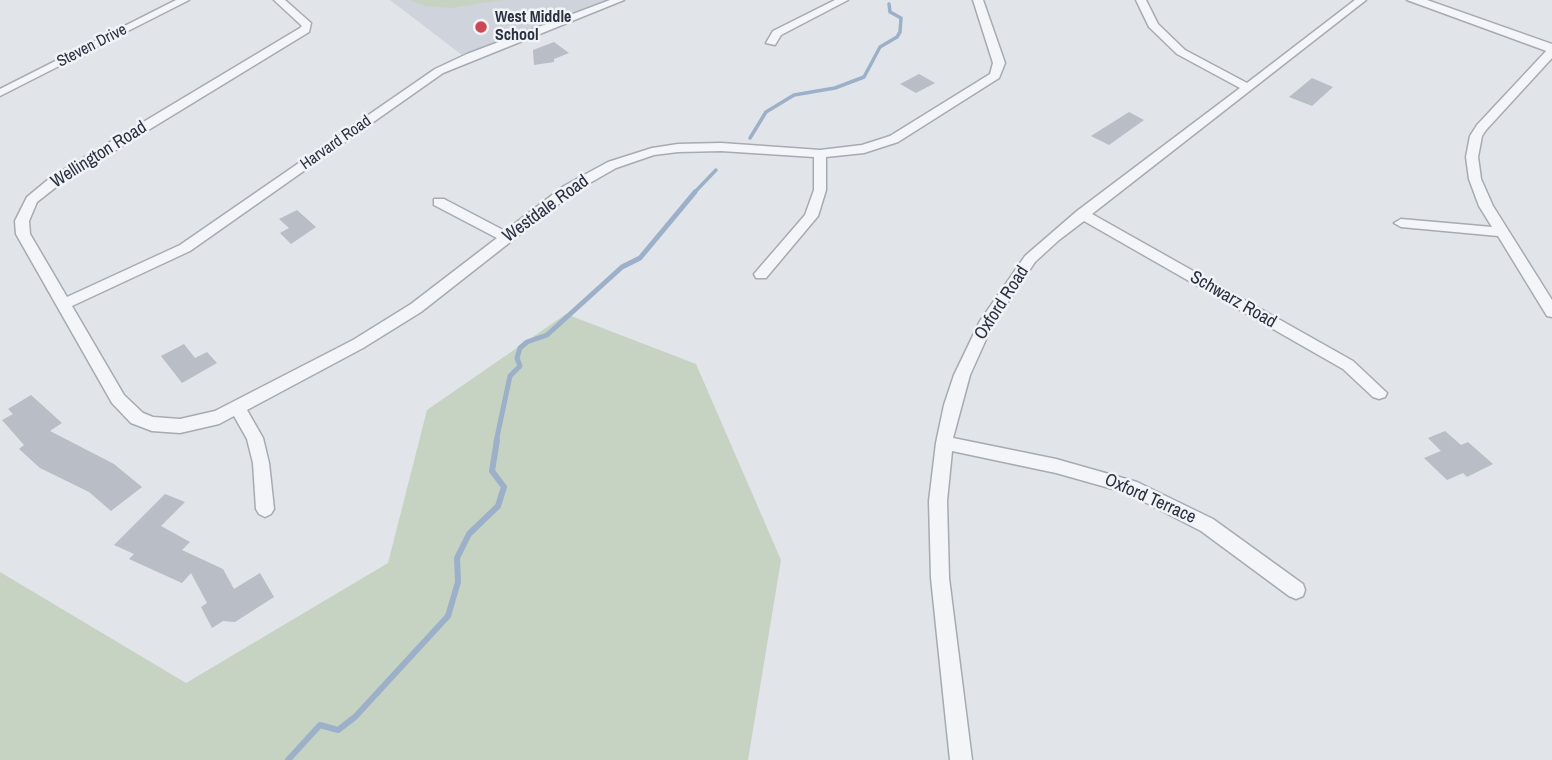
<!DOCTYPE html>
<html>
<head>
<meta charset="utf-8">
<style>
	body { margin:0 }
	canvas { display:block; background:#e1e4e9 }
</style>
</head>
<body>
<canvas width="1552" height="760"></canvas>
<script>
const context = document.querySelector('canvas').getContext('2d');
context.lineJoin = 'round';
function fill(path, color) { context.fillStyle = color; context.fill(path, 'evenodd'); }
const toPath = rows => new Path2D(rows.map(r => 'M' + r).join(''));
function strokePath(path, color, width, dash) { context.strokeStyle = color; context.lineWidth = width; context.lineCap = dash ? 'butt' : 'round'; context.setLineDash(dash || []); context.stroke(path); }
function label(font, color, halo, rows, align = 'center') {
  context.font = font + ' "Archivo Narrow",sans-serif'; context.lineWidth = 5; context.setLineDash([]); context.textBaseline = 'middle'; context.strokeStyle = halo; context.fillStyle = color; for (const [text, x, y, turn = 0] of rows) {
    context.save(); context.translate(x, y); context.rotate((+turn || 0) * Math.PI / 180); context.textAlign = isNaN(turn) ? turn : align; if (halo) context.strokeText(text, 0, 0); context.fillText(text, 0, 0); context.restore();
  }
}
fill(toPath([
	[390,0,607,0,462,55]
]), '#cfd3db');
fill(toPath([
	[410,0,502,0,452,8,425,6],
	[566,314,696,364,781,560,748,760,0,760,0,572,186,683,388,563,427,410]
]), '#c6d3c2');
strokePath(toPath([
	[750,138,766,112,794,95,835,88,864,77,880,47,897,37,900,32,901,18,890,12,889,4],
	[693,194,716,170]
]), '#9db0c9', 3.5);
strokePath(toPath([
	[496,442,510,376,520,366,517,358,520,348,527,342,547,335,622,267,640,258,695,192]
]), '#9db0c9', 5);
strokePath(toPath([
	[288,760,320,725,338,730,355,717,448,616,458,582,457,558,469,534,498,506,504,487,492,471,497,440]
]), '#9db0c9', 6);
fill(toPath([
	[554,42,569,53,554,59,554,62,534,65,533,50],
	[919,74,935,83,916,93,900,84],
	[1312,78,1333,87,1312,106,1289,97],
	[1129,112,1144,120,1109,145,1091,136],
	[297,210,316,227,291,244,280,233,289,228,279,219],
	[184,344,195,358,207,352,217,363,182,383,161,356],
	[31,395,62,423,50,431,114,464,142,487,111,511,89,492,40,468,19,449,24,445,2,420,13,414,8,409],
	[1445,431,1461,445,1468,442,1493,464,1467,477,1463,473,1447,480,1424,458,1441,451,1428,438],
	[165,494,185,502,161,526,190,542,182,550,223,569,234,589,260,573,274,597,235,622,223,621,212,628,201,607,207,603,191,573,182,583,129,559,134,554,114,545]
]), '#b8bdc6');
const minor = toPath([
	[176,0,189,0,0,96,0,89,176,0],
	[274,0,285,0,311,23,309,32,60,184,37,202,29,221,30,234,67,297,180,245,435,69,467,54,610,0,624,0,443,73,190,251,72,306,124,395,143,413,153,417,180,419,215,411,353,340,411,304,497,238,434,205,434,199,444,199,505,231,564,186,608,162,652,148,678,144,721,143,820,150,862,145,890,136,990,74,993,63,973,0,983,0,1005,63,999,78,898,142,864,153,826,157,826,190,818,216,766,278,756,278,754,274,805,215,814,190,814,157,721,151,678,152,654,155,616,168,574,192,421,312,363,348,247,410,263,438,269,463,274,509,271,514,265,517,259,514,256,509,253,463,247,439,234,416,219,424,180,433,152,431,131,423,112,403,16,234,15,221,27,197,50,178,300,28,302,26,274,0],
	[835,0,848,0,781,35,775,45,766,43,773,31,835,0],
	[1136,0,1146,0,1158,24,1185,50,1247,83,1355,0,1366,0,1092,214,1353,361,1387,393,1385,397,1379,399,1373,397,1343,369,1084,221,1059,240,1035,262,992,326,970,375,953,438,1056,459,1137,482,1213,519,1303,584,1305,590,1303,596,1296,599,1289,596,1201,531,1127,493,1056,473,952,451,947,501,949,578,972,760,950,760,931,578,929,501,936,443,944,405,954,375,980,321,1025,256,1077,211,1240,88,1177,54,1149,27,1136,0],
	[1552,48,1552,58,1486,130,1482,136,1478,157,1481,179,1493,206,1552,300,1552,317,1547,316,1498,236,1401,227,1394,223,1401,219,1492,227,1479,206,1469,179,1466,157,1470,136,1477,125,1548,49,1552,48]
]);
const tertiary = toPath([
	[1407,0,1427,0,1552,44,1552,53,1407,0]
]);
strokePath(minor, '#a6abb3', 3);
strokePath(tertiary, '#a6abb3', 3);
fill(minor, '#f4f5f8');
fill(tertiary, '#f4f5f8');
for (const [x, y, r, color] of [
	[481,27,7,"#cc4856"]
]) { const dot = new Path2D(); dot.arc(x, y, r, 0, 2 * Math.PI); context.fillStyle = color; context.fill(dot); strokePath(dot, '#f1f3f7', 2.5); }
label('bold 16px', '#2a3141', '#f1f3f7', [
	["West Middle",495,18],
	["School",495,36]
], 'left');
label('16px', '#2a3141', '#f1f3f7', [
	["Steven Drive",92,46,-27],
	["Harvard Road",336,143,-35]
]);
label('18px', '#2a3141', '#f1f3f7', [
	["Wellington Road",99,155,-32],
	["Westdale Road",546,209,-36],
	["Schwarz Road",1233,300,30],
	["Oxford Road",1002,303,-57],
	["Oxford Terrace",1150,499,24]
]);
</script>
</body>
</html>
